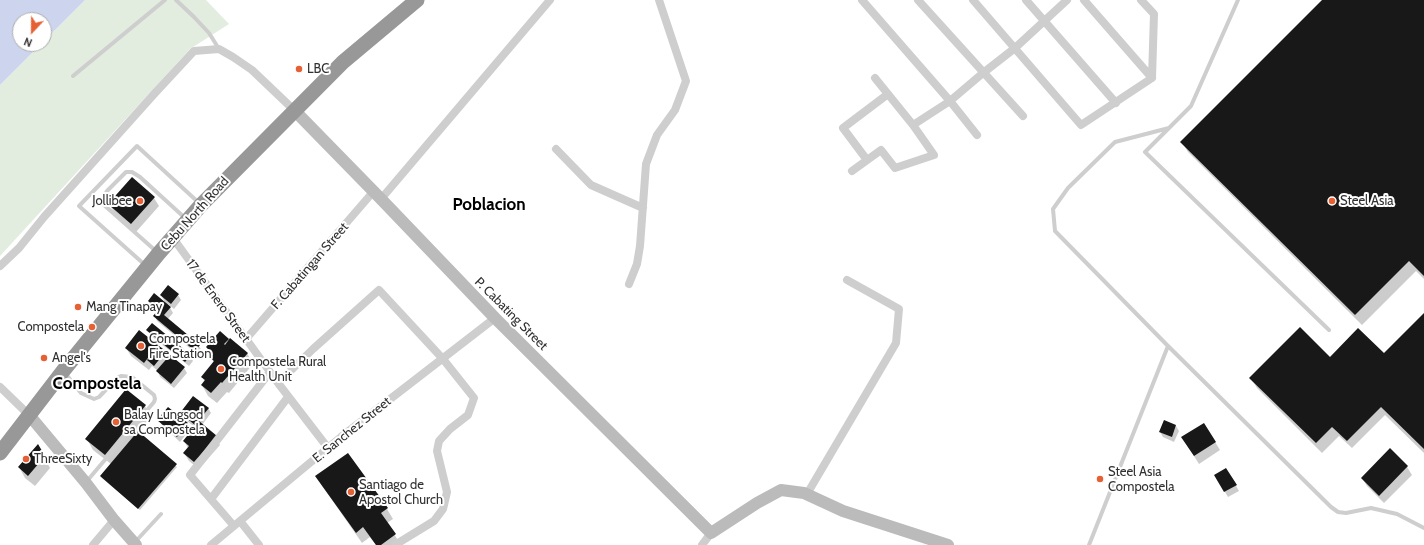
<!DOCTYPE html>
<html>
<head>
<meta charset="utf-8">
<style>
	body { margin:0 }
	#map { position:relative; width:1424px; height:545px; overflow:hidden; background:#fff; font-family:Cabin,sans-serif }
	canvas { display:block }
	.north { position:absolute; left:12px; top:12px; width:40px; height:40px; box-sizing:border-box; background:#fff; border:1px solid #adadad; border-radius:50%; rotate:202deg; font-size:11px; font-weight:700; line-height:16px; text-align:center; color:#313131 }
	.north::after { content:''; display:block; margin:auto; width:14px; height:18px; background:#e56135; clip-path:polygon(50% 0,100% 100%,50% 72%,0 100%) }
</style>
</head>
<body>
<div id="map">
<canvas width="1424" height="545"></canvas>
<div class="north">N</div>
</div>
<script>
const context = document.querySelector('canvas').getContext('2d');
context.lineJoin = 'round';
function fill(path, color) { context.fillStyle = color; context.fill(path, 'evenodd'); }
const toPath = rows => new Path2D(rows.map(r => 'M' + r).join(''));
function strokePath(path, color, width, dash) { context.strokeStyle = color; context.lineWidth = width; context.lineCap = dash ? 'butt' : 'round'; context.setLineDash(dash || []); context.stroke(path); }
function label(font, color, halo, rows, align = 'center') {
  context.font = font + ' Cabin,sans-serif'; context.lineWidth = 4; context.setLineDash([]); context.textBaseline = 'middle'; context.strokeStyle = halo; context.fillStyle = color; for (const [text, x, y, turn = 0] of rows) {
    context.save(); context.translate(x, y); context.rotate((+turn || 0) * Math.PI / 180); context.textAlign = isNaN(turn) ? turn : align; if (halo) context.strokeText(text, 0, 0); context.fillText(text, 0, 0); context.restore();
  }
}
fill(toPath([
	[85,0,206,0,229,24,190,49,0,256,0,85,41,44,44,44,44,41]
]), '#e2eddf');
fill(toPath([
	[0,0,85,0,44,41,44,20,20,20,20,44,41,44,0,85]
]), '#ccd5ed');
fill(toPath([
	[1323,0,1424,0,1424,279,1416,271,1362,325,1188,152,1182,142],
	[132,178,154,198,159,206,136,232,114,212,109,204],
	[161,295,178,295,181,300,174,309,168,304,173,313,167,320,199,346,202,351,198,355,157,321,155,316,158,311,152,306,149,301,166,304],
	[1424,314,1424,453,1385,415,1352,448,1339,436,1322,453,1257,388,1251,378,1384,355],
	[148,330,190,356,193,361,189,366,150,335],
	[228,339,247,353,253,364,229,393,227,392,217,403,208,396,202,385,205,382,202,377,214,363,207,347],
	[158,345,165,352,169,358,184,368,187,373,174,388,160,377,158,371,152,366,149,370,131,356,126,348],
	[126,391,145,406,151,417,139,432,177,467,140,510,102,478,101,476,111,464,93,450,87,439],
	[168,408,187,424,190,429,180,442,162,425,159,420],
	[208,408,211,413,202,425,216,437,220,445,199,469,189,461,184,453,188,448,184,441,195,427,184,419,181,414],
	[1204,424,1220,450,1199,464,1187,445],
	[1176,426,1179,431,1174,442,1163,437,1160,432],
	[38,446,50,468,35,486,25,478,19,467],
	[1390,450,1407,467,1412,475,1384,503,1367,486,1362,478],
	[1226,469,1239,491,1228,497,1215,475],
	[316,476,387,509,393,519,387,523,401,545,376,545,370,537,362,543,323,487]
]), '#0003');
fill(toPath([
	[1322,0,1424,0,1424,276,1409,261,1355,315,1180,142],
	[132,177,155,197,131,224,108,204],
	[168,285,179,294,171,304,160,295],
	[154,293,171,307,164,315,148,301],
	[158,310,200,345,195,351,153,316],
	[1424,313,1424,449,1381,407,1347,441,1332,427,1316,443,1249,378,1300,327,1330,357,1358,328,1384,353],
	[152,323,191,355,185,362,146,330],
	[139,330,158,345,144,363,125,348],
	[220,331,229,339,224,344,225,345,230,338,248,353,222,383,221,382,211,393,201,385,205,380,201,377,214,361,210,358,213,354,206,347],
	[159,346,166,351,154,366,147,360],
	[170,355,185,367,171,384,156,371],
	[126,389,146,405,105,455,85,439],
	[193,396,209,408,195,425,180,413],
	[168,407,188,423,177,437,157,420],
	[1164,420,1176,425,1172,437,1159,432],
	[199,421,217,436,194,462,183,453,189,446,183,441],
	[1204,423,1216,442,1194,456,1181,437],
	[138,431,177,464,138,509,100,476],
	[38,444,45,456,28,476,18,467],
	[1390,448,1408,466,1379,496,1361,478],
	[348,453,388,508,381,513,396,534,381,545,376,545,363,527,356,533,315,476],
	[1226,468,1237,485,1224,492,1214,475]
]), '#181818');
strokePath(toPath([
	[176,0,194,17,209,33,219,49],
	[1238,0,1191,106,1145,152,1329,330],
	[73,76,165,0],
	[1169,128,1115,142,1068,188,1053,209,1055,231,1168,346,1331,507,1338,512,1346,513,1371,508,1397,514,1424,528],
	[157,252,104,205,103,198,107,191,126,172,132,172,140,177,185,218],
	[145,265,79,206,137,146,198,202],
	[65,373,81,393,94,399,99,397,117,378,121,376,132,377,154,395,155,399,154,402,87,481],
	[136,541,161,514],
	[1089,545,1168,346]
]), '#cecece', 4);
strokePath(toPath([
	[862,0,950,101,977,135],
	[918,0,1023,116],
	[973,0,1081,125,1152,78,1154,14,1141,0],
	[1026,0,1116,103],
	[1084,0,1152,78],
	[913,125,950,101,983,73,1015,48,1067,0],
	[556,149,591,185,643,208],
	[867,160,843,128,888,94],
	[852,171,881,150,895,168,934,155,913,125,875,78],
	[381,199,550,0],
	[173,238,278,383,328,448],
	[0,266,19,248,44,217,155,93,194,51,219,49,233,57,252,70,295,111],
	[629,284,637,264,640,246,646,164,657,135,675,110,686,81,659,0],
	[246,339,373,192],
	[278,383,313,349,379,290,443,359,474,398,468,415,450,429,439,441,437,451,447,492,443,509,434,521,395,545],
	[0,387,30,416],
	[807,494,896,343,899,309,847,280],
	[211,499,288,397],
	[240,521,259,545],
	[234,526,190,475,270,372],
	[93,545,114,520],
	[211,545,341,437,495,318],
	[702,545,711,533]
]), '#cecece', 8);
strokePath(toPath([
	[295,111,381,199,495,318,711,533,757,503,781,490,804,493,843,511,948,545],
	[30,416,86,483,114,520,136,545]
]), '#bbb', 12);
strokePath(toPath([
	[0,453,63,371,159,253,201,205,343,62,417,0]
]), '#989898', 15);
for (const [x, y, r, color] of [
	[299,69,4,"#e56135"],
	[140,201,4,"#e56135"],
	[1332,201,4,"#e56135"],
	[78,307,4,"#e56135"],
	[92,327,4,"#e56135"],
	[141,346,4,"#e56135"],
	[44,358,4,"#e56135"],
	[221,369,4,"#e56135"],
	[116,422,4,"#e56135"],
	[26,459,4,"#e56135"],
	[1100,479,4,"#e56135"],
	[351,492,4,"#e56135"]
]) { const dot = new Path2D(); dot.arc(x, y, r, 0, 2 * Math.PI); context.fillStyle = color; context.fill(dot); strokePath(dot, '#fff', 1.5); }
label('13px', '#313131', '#fff', [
	["LBC",307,69],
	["Jollibee",132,201,"right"],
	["Steel Asia",1340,201],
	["Mang Tinapay",86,307],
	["Compostela",84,327,"right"],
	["Compostela",149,339],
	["Fire Station",149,354],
	["Angel's",52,358],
	["Compostela Rural",229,362],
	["Health Unit",229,377],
	["Balay Lungsod",124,415],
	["sa Compostela",124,430],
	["ThreeSixty",34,459],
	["Steel Asia",1108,472],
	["Compostela",1108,487],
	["Santiago de",359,485],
	["Apostol Church",359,500]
], 'left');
label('13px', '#313131', '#fff', [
	["Cebu North Road",195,214,-48],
	["F. Cabatingan Street",310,266,-49],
	["17 de Enero Street",218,301,54],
	["P. Cabating Street",511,314,45],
	["E. Sanchez Street",352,430,-39]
]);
label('bold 17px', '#000', '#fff', [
	["Poblacion",489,205],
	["Compostela",97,384]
]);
</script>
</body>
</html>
